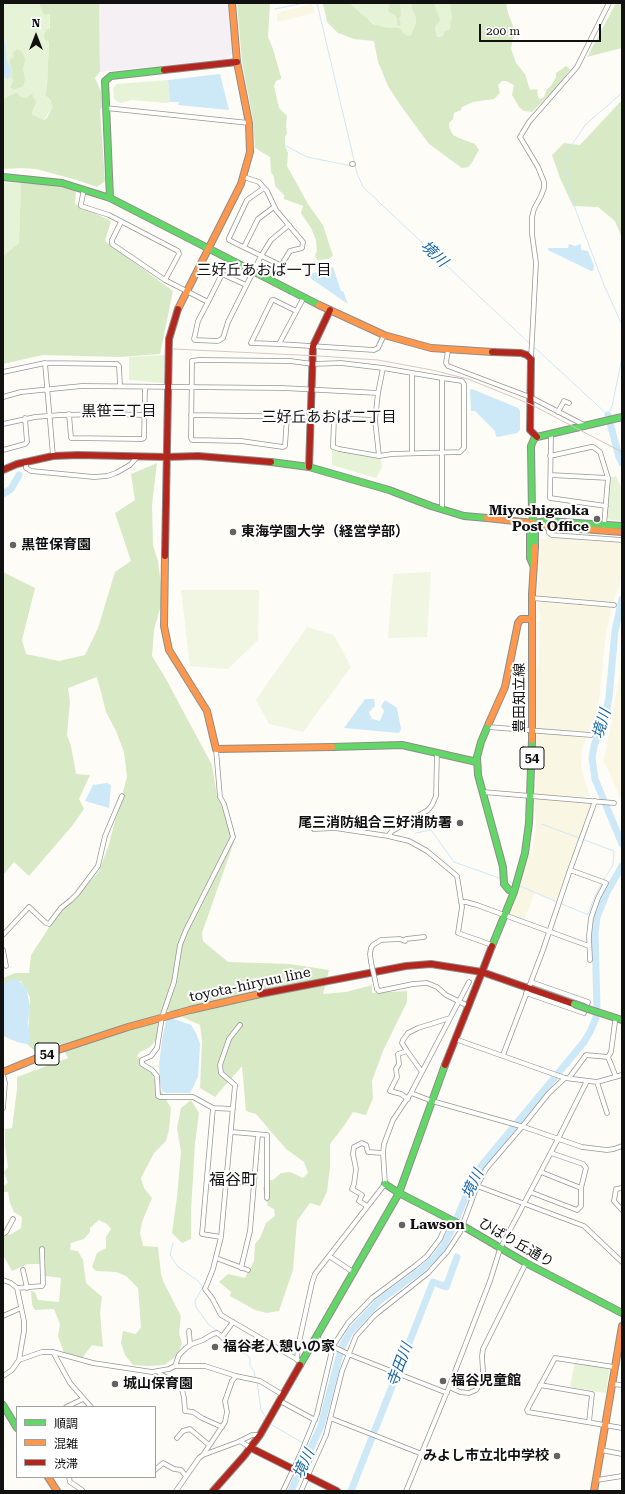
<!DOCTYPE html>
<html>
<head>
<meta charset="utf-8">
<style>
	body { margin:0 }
	#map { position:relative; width:625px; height:1494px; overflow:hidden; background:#fdfcf7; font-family:"Roboto Serif","Noto Sans JP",serif }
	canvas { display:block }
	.frame { position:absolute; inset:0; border:4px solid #111; pointer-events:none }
	.legend { position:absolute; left:16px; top:1406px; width:140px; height:72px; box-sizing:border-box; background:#fff; border:1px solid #a0a0a0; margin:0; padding:5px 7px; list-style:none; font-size:12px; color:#111 }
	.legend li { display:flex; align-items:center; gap:8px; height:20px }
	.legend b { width:20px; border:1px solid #a0a0a0 }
	.north { position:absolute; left:16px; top:16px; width:40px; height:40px; -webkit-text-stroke:3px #fff; paint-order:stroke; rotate:0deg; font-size:11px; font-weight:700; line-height:16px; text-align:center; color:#111 }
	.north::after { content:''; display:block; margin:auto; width:14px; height:18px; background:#111; clip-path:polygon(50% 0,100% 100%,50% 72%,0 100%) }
	.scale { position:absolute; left:479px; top:24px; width:122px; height:18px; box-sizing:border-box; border:2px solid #111; border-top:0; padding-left:5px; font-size:12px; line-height:14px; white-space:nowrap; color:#111; -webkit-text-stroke:3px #fff; paint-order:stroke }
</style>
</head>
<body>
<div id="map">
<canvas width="625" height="1494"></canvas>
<div class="frame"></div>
<ul class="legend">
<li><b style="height:5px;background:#63d668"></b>順調</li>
<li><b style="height:5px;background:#ff974d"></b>混雑</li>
<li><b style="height:5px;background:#b3261e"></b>渋滞</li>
</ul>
<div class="north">N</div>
<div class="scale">200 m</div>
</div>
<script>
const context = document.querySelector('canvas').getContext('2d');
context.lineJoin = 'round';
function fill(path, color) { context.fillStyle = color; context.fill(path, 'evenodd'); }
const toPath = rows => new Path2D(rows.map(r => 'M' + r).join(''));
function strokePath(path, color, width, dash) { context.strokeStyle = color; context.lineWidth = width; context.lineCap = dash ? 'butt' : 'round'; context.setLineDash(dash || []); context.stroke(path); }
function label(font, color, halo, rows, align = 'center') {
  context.font = font + ' "Roboto Serif","Noto Sans JP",serif'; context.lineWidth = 4; context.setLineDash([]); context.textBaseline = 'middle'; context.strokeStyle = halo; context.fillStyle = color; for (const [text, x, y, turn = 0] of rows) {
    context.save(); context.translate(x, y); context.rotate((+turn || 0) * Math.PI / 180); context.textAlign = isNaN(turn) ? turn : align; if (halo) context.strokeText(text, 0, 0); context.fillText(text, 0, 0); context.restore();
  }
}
fill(toPath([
	[99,3,229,3,233,52,227,59,100,72]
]), '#f5f0f3');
fill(toPath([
	[311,4,313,6,314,13,277,22,277,13],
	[547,537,622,543,622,578,613,603,606,634,599,701,597,714,582,748,581,768,590,797,536,794,537,668,539,663,540,613,537,602,539,569,540,568,539,564,540,539,546,539],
	[622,640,622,797,620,797,604,761,620,674],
	[534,797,592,802,556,901,535,892,524,920,510,915,520,886,529,853,531,854,532,849,536,824]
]), '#f9f7e4');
fill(toPath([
	[3,3,45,3,50,16,47,86,45,95,51,102,52,108,44,120,33,115,32,113,34,104,3,109],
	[332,3,458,3,461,29,432,53],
	[168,80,170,102,166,103,132,100,121,103,116,101,114,99,113,89,116,84],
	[3,182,21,183,19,243,3,256],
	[165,355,164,383,129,380,129,357],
	[332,448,380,456,382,467,376,478,332,465],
	[616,476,622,489,622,521,610,520,607,518,609,478],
	[575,1361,610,1366,606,1393,570,1387]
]), '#e7f3d7');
fill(toPath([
	[39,3,99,3,100,72,95,78,101,91,102,107,100,110,105,181,97,187,77,180,36,169,21,168,3,169,3,101,5,98,16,93,18,94,21,97,27,98,32,94,36,102,32,113,33,115,44,120,47,118,52,108,51,101,45,95,47,86,49,41,45,40,44,35,46,30,50,28,50,16,49,14,45,15,43,13],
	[237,3,270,3,268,37,273,49,281,77,281,79,276,81,274,86,279,108,287,116,286,126,287,133,285,137,285,146,288,153,287,166,308,204,323,225,333,256,328,259,317,260,315,255,317,251,316,240,311,228,301,213,303,206,284,199,284,195,275,186,274,177,271,172,270,157,255,148,253,120,242,61],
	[323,3,349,3,373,24,388,28,399,28,404,34,408,36,411,35,416,24,416,18,412,8,411,3,434,3,440,20,435,27,436,34,437,37,440,37,443,36,444,32,449,30,451,27,450,22,452,18,450,3,506,3,508,13,515,31,511,48,516,63,525,74,530,90,537,89,538,97,540,99,544,97,547,89,551,86,556,77,556,73,566,66,570,69,569,71,557,87,532,112,524,111,519,107,512,95,514,85,506,81,502,81,498,85,500,93,494,99,473,102,462,107,461,110,454,113,453,119,449,123,449,127,453,135,459,138,475,144,479,150,471,164,468,167,462,168,429,144,401,106,388,86,378,62,374,41,354,39,338,33,327,22],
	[390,3,400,3,401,15,399,19,401,24,400,25,397,25,397,19,395,15,389,12,388,10],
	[616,3,622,3,622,48,587,57],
	[16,50,19,50,22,52,25,59,23,69,25,80,23,86,14,90,10,87,14,80,11,78,12,70,9,62,10,59,14,58,13,53],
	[622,100,622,238,615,221,598,207,573,206,560,178,552,155,564,143,580,145],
	[21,183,57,185,76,191,75,204,111,221,105,241,173,291,160,354,120,357,43,355,3,364,3,256,19,243],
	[157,463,152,505,153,545,158,561,161,585,161,605,154,630,152,656,166,679,212,765,217,796,236,836,202,933,203,941,228,962,290,964,329,970,323,994,346,992,372,985,372,993,407,991,407,1002,383,1051,372,1081,373,1098,366,1115,353,1112,344,1126,330,1144,330,1167,327,1192,320,1206,310,1203,297,1221,293,1270,279,1311,267,1313,255,1310,230,1296,231,1292,219,1282,228,1274,245,1278,254,1261,255,1244,260,1238,266,1223,275,1216,274,1209,268,1206,263,1188,269,1180,273,1180,281,1173,290,1172,303,1178,308,1173,304,1162,286,1149,256,1114,246,1111,242,1066,215,1097,200,1088,202,1041,200,1025,167,1010,160,1013,157,1039,150,1047,140,1052,137,1056,151,1069,154,1079,171,1108,169,1130,166,1141,154,1153,141,1178,144,1188,152,1198,142,1222,140,1233,143,1246,158,1247,161,1274,164,1283,181,1316,179,1333,182,1344,177,1356,164,1365,148,1366,133,1365,125,1355,121,1343,123,1331,136,1334,141,1327,138,1288,126,1276,116,1272,96,1271,92,1267,97,1253,106,1248,106,1237,111,1229,107,1224,99,1220,90,1228,90,1232,84,1239,71,1243,70,1250,78,1251,83,1260,86,1283,102,1297,100,1313,103,1347,92,1345,82,1358,64,1353,58,1336,60,1324,54,1309,35,1310,32,1305,31,1291,35,1292,38,1300,59,1302,61,1278,45,1276,45,1264,28,1264,12,1271,3,1255,3,1233,10,1235,21,1228,22,1217,14,1212,10,1203,8,1192,3,1192,3,1186,8,1183,4,1172,8,1167,5,1147,5,1129,12,1128,17,1089,17,1077,68,1058,61,1044,37,1053,28,1045,30,997,21,981,9,983,3,987,3,978,15,973,29,973,31,955,61,909,73,902,99,871,108,847,127,777,124,752,116,731,106,712,97,677,68,688,70,701,67,735,71,746,76,774,90,775,79,799,84,809,72,826,29,876,14,862,3,875,3,572,35,588,22,640,26,654,59,661,85,655,98,628,115,572,131,561,115,513,135,500,131,474],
	[191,1100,199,1113,195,1144,191,1211,191,1239,182,1243,172,1233,177,1197,181,1152,177,1128,181,1108]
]), '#d8eac5');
fill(toPath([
	[431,572,427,637,388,638,393,574],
	[181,590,259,590,258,640,228,669,190,666],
	[307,627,334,635,351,667,303,732,269,724,256,700]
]), '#f0f6e1');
fill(toPath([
	[3,41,5,43,7,61,11,70,10,77,7,79,5,78,3,73],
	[220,74,229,110,178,105,179,102,170,102,168,80],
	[569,244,575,246,581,244,581,250,588,251,594,266,593,271,591,271,548,250,548,248,568,248],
	[333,267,341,291,343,291,348,304,310,278,310,274],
	[472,389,518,408,520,411,520,430,517,433,498,437,496,436,495,431,475,411,471,411,470,390],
	[365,699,374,699,375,706,369,712,372,719,380,721,384,711,381,706,385,700,397,708,401,729,399,733,344,728],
	[107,783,111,785,109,808,85,801,93,785],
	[14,979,21,982,26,989,28,987,27,992,30,1007,28,1022,30,1036,30,1045,17,1042,3,1036,3,983],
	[171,1018,191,1025,196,1033,200,1044,198,1077,190,1093,166,1093,162,1091,160,1083,159,1065,162,1040,166,1021]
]), '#cde8f7');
strokePath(toPath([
	[317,3,357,173,363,187,530,344],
	[275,9,304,3],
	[622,93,586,124,571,146,565,164,568,182,576,211,604,285,622,325],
	[284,145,307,157,352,166],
	[533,346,608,415,612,406,622,358],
	[542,824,579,838],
	[416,833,431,830,454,862,502,879],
	[582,839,614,851,613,865,603,881],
	[507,881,513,883],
	[520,886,557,902],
	[560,903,588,915,594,898,602,883],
	[173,1243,170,1255,178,1267,197,1280,203,1287,195,1301,196,1307,209,1325,222,1334],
	[234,1347,240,1352,246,1354,250,1358,250,1366,254,1371,255,1377],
	[257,1382,261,1410,267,1419],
	[270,1423,272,1425,303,1443],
	[306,1444,312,1447]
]), '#cde8f7', 1);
strokePath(toPath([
	[608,415,619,457,622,463],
	[3,494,11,489,19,475],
	[622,599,615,631,609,697,606,713,594,746,592,758,595,779,622,844],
	[291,1491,321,1426,339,1357,343,1345,350,1332,379,1301,421,1270,435,1257,443,1247,453,1227,472,1182,482,1165,584,1042,590,1032,596,1018,597,1009,595,933,597,917,607,892,622,866],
	[351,1491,433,1282,446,1287,457,1257]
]), '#cde8f7', 7);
const street = toPath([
	[106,108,249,123],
	[352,164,353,164],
	[244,177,259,182,264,188,267,191,276,210,303,242,302,248,290,251,282,264,280,265,229,240,229,238,247,200,264,188],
	[84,189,81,204,81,206,109,215,178,251,179,254,165,280],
	[121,222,112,240,112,244,165,280,208,302,198,321,194,339,195,340,218,341,223,338,228,322,261,256,271,240,289,225],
	[244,247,258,219,274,207],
	[208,302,222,274,246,285],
	[296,311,274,300,272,300,251,343,279,344,304,297],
	[279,344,374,350,378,348,384,335],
	[448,350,446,363,448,366,530,397,584,425],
	[531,359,536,263,532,234,532,217,534,209,541,196,544,188,544,182,538,167,520,137,529,122,577,67,609,3],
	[45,363,53,456],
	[3,372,45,363,117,364,119,366,120,386],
	[412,373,412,453],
	[442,378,442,510],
	[378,393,383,368],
	[3,397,21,392,82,386,283,388,378,393,375,420,379,456],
	[558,412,564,401,569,403],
	[69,414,71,438,142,439,144,438,145,387],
	[191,415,310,417,375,420],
	[287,417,285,446,283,447,241,441,192,440,191,438,192,361,199,360,290,361,313,364,341,363,383,368,442,378,462,381,464,384,464,448,460,452,392,454,379,456,339,449,333,447,333,446,334,418],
	[3,424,35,417,60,415,109,414,145,415],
	[551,433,550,498,606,506],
	[3,450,25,444,27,442,25,418],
	[550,456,591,447,593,447,600,452,608,478,604,526],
	[26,462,26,468,31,471,94,477,107,476,116,473,130,465,138,456],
	[551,475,608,478],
	[549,527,549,533,552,535,622,540],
	[532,598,614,605],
	[488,727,591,735],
	[216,749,220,797,224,804,233,837,186,930,180,945,174,982,162,1017,157,1048,151,1056,142,1060,142,1064,152,1070,157,1076,158,1096,160,1097,193,1097,213,1108,233,1109],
	[483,792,614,803],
	[314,829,335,828,388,836,409,841,427,851,457,876,462,907,458,933,492,945],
	[388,836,392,831,428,810,432,805,436,796,437,753],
	[570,870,606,883,598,898,591,918,589,936,590,960],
	[461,902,466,902,477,905,589,946],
	[3,935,29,907,46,923,49,924,61,908,71,900,77,894,98,866,105,836,122,796],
	[3,950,6,966],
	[371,962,370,954,371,948,373,945,381,940,400,939,405,941,406,939,424,937],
	[377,989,379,991,413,984,427,983,437,987,446,995,468,1006],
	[526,993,584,1013,588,1002,531,982],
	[615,1022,611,1052,608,1057,616,1077],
	[240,1025,229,1039,220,1065,221,1073,235,1085,221,1237,213,1269,205,1289,212,1298,221,1315,298,1360],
	[455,1039,565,1078,597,1082,622,1075],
	[407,1051,398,1054,399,1064,396,1069,397,1077,390,1091,401,1094,408,1099],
	[503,1055,543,950,570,870,595,801],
	[422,1072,407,1051,402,1043,403,1040,408,1033,418,1028,450,1018],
	[3,1075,5,1083,3,1108],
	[569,1078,586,1055,608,1057],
	[597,1082,607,1113],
	[411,1093,432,1101,524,1127,582,1147,607,1150,614,1149,622,1146],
	[213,1108,202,1234,221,1237],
	[232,1132,267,1135,267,1198],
	[541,1172,581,1188],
	[207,1179,253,1183],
	[477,1186,584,1226,622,1262],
	[622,1188,616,1189,614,1201,622,1210],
	[530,1192,577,1210,581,1206,581,1188,586,1168,583,1164,551,1153],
	[367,1206,359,1201,362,1195,352,1189,354,1184,356,1169,353,1154,354,1147,362,1143,366,1145,368,1152,383,1153],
	[3,1234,6,1232,13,1219],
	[329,1256,353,1272],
	[216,1258,248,1270],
	[241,1268,250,1231,258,1135],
	[23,1270,27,1288],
	[3,1280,11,1283,17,1288,24,1321,24,1331,19,1360,12,1370,3,1376],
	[17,1288,42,1286,43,1284,42,1249],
	[3,1316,21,1308],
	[189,1331,190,1345],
	[222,1337,233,1322],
	[316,1338,348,1354,447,1393],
	[53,1352,70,1383,91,1407],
	[19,1360,42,1352,53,1352,93,1363,152,1372,169,1369,175,1366,205,1366,236,1376,260,1381,283,1395],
	[297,1360,298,1347,312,1283,315,1274,385,1184,383,1153,384,1144,393,1120,411,1093,469,982],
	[175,1366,179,1355,186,1348,192,1344,203,1340,213,1334,217,1333,220,1335,232,1347],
	[614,1367,555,1358,527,1410,528,1412,622,1428],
	[158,1371,160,1374,181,1385,184,1398,185,1411,193,1412,202,1418,222,1427],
	[611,1384,622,1385],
	[540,1385,592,1394,589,1422],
	[449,1387,460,1392,469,1393,476,1390,480,1384,483,1372,482,1356,483,1349,526,1263],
	[280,1401,315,1420],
	[66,1407,83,1399],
	[330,1418,422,1454],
	[177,1438,183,1431,190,1429,209,1445],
	[240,1441,251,1448],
	[601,1450,622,1454],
	[203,1455,225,1422,227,1412,225,1401,232,1381,236,1376],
	[155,1470,163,1463,174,1469,181,1470,186,1476],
	[69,1477,70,1482,82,1490],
	[597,1480,622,1476],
	[176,1491,199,1458,203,1455,238,1442,252,1435,260,1435],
	[283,1491,301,1453,317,1414,333,1346,348,1323,372,1298,415,1266,427,1256,440,1239,449,1218],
	[301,1491,326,1435,342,1371,356,1336,375,1315,428,1273,447,1252,460,1232,477,1186,486,1169,521,1128,549,1093,565,1078],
	[406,1491,449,1387,490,1281,500,1249,558,1139,587,1081]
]);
const fast = toPath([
	[3,177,62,183,110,198,319,305],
	[110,198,105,81,111,76,164,70],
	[271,462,309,467,389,490,431,506,464,516,487,518],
	[534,523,547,521,622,526],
	[532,524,530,531,530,558,533,565],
	[535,547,535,533,532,513,531,446,534,439,537,437,622,417],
	[489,723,481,742,477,757,478,775,503,867,504,884,509,890,514,892],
	[332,747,402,745,477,762],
	[492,946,514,892,525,853,529,823,532,740],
	[588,1009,622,1020],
	[385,1184,399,1193,463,1226,526,1263,622,1313],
	[300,1365,399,1193,445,1065],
	[3,1405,17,1428]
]);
const slow = toPath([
	[319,305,384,335,431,348,492,352],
	[178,309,241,184,250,152,249,123,237,62,232,3],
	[487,518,533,523,543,526,622,532],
	[165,556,164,626,169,650,207,711,216,749,332,747],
	[489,723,505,687,518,623,521,619,532,619],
	[532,740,532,594,535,547],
	[3,1072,52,1052,128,1027,190,1010,260,994],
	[48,1477,57,1491],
	[594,1491,622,1326]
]);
const jam = toPath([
	[164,70,237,62],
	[492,352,521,353,527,355,531,359,530,430,537,437],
	[309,467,313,346,330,310],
	[3,470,17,464,53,456,78,455,167,457,198,456,271,462],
	[165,556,169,339,178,309],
	[260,994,406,966,431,964,482,972,492,946],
	[445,1065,482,972,574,1004],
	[251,1448,337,1491],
	[213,1491,244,1456,260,1435,300,1365]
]);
strokePath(street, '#979795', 5.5);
strokePath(fast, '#8e8d8b', 8);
strokePath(slow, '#8e8d8b', 8);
strokePath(jam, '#8e8d8b', 8);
strokePath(street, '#fffffe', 4);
strokePath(fast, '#63d668', 6);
strokePath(slow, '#ff974d', 6);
strokePath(jam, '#b3261e', 6);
strokePath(toPath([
	[173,349,319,356,378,360,432,370,468,379,530,404,622,452]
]), '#d9c6c7', 1);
const streetBridge = toPath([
	[371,962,377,989]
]);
const fastBridge = toPath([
	[574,1004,588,1009]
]);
strokePath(streetBridge, '#979795', 5.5, []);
strokePath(fastBridge, '#8e8d8b', 8, []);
strokePath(streetBridge, '#fffffe', 4);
strokePath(fastBridge, '#63d668', 6);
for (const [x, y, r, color] of [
	[597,519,4,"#646362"],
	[233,532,4,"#646362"],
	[13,545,4,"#646362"],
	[460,823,4,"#646362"],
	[402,1225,4,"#646362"],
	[215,1347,4,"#646362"],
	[443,1381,4,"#646362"],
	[115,1384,4,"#646362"],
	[557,1456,4,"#646362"]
]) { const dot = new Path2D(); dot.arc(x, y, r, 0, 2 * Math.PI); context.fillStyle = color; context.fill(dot); strokePath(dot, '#fff', 1.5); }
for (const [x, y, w] of [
	[532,758,24],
	[47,1054,24]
]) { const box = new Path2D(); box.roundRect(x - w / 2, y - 11, w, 22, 3); context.fillStyle = '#fff'; context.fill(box); strokePath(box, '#111', 1); }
label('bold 13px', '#111', null, [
	["54",532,758],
	["54",47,1054]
]);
label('bold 14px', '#111', '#fff', [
	["Miyoshigaoka",589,511,"right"],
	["Post Office",589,527,"right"],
	["東海学園大学（経営学部）",241,532],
	["黒笹保育園",21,545],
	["尾三消防組合三好消防署",452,823,"right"],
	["Lawson",410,1225],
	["福谷老人憩いの家",223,1347],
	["福谷児童館",451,1381],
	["城山保育園",123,1384],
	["みよし市立北中学校",549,1456,"right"]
], 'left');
label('14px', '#111', '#fff', [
	["豊田知立線",520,698,-90],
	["toyota-hiryuu line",250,985,-12],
	["ひばり丘通り",516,1243,30]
]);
label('italic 15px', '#1768a6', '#fff', [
	["境川",434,254,43],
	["境川",602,724,-74],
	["境川",473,1184,-64],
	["寺田川",400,1365,-69],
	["境川",304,1464,-65]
]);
label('15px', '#111', '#fff', [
	["三好丘あおば一丁目",264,271],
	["黒笹三丁目",119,412],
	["三好丘あおば二丁目",329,418]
]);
label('16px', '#111', '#fff', [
	["福谷町",233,1180]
]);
</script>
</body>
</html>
